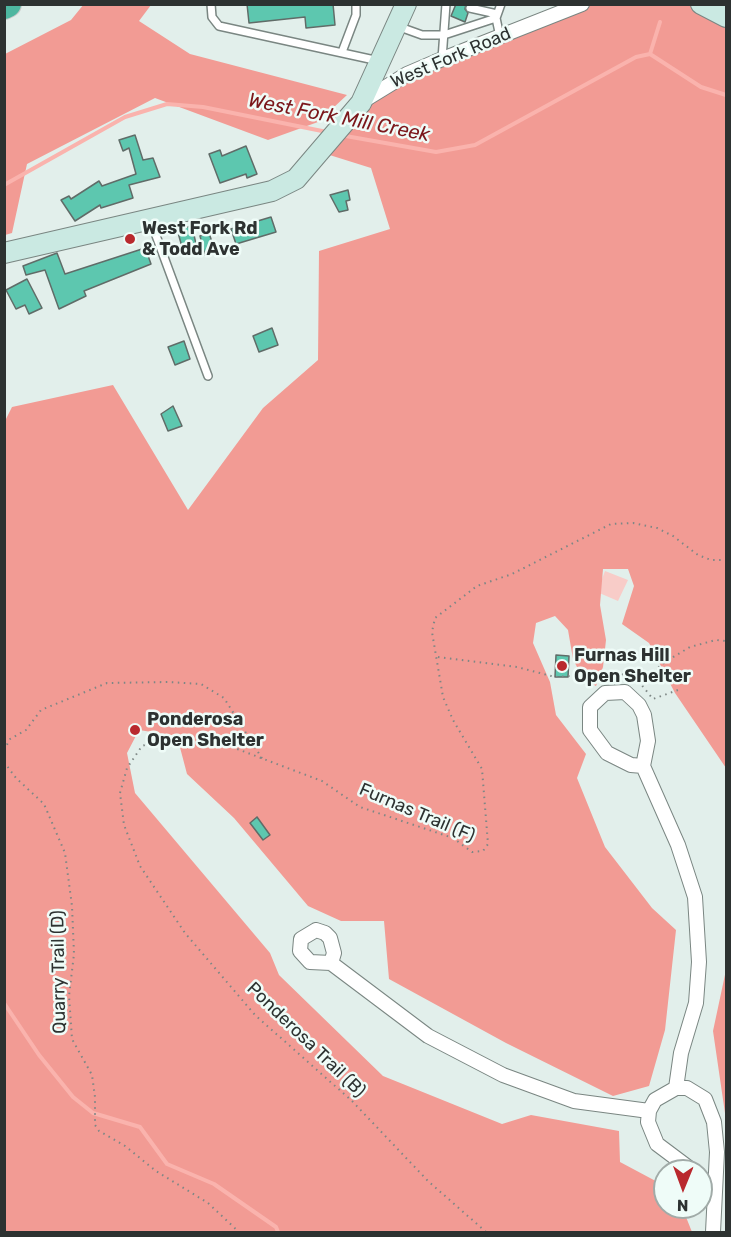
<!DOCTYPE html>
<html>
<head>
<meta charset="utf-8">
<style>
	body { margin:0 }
	#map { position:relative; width:731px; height:1237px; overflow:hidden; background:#e2efeb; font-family:Rubik,sans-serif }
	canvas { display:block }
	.frame { position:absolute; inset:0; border:6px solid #2d3231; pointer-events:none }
	.north { position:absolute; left:653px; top:1159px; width:60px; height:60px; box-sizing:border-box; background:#effcf8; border:2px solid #a1aba8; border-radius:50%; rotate:181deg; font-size:16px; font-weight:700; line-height:24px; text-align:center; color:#2d3231 }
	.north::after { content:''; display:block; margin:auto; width:21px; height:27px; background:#b9292e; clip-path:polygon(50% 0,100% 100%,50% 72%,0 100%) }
</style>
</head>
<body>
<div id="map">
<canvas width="731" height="1237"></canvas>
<div class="frame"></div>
<div class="north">N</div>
</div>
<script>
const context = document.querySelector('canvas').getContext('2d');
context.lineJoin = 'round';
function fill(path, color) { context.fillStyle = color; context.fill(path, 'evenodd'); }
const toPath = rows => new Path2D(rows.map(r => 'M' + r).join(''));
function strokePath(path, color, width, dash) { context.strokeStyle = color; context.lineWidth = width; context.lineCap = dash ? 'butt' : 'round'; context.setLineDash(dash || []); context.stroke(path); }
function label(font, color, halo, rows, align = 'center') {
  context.font = font + ' Rubik,sans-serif'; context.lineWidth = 5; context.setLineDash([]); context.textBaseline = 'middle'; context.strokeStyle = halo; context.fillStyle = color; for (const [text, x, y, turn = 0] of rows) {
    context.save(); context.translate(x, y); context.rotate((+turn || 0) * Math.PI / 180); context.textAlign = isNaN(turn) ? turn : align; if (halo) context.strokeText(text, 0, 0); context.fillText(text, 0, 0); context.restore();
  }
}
fill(toPath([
	[605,571,628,580,618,601,597,592]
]), '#f8ccc8');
fill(toPath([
	[84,4,151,5,139,21,190,54,347,95,318,122,268,140,155,98,27,164,12,233,5,235,5,54,71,20],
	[582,5,701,5,726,17,726,768,675,693,649,643,622,624,634,586,628,569,603,569,600,605,606,640,603,667,596,686,583,679,573,659,568,630,555,616,536,623,533,643,550,682,556,715,586,754,577,778,605,847,652,908,676,930,665,1030,649,1086,613,1096,506,1043,389,979,384,921,341,921,308,906,234,818,187,774,177,736,139,730,127,753,135,793,270,953,279,975,383,1076,502,1124,531,1115,619,1131,620,1162,665,1186,665,1207,682,1207,692,1232,5,1232,4,423,12,407,113,385,188,510,263,408,318,360,319,251,390,229,371,168,320,152,381,89],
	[726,970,726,1120,713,1031]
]), '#f29b94');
strokePath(toPath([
	[650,54,660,22],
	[340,135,436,152,475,145,636,57,650,54,701,87,726,95],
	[4,185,125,117,167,104,203,107,327,132],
	[4,1003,39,1055,73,1097,93,1113,140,1127,167,1164,214,1184,276,1227,278,1232]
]), '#fab3ad', 4);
const building = toPath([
	[247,4,333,4,335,25,306,28,305,17,249,23,247,4],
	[456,4,466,4,465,9,468,13,465,22,451,16,456,4],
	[135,135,143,160,153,158,160,177,129,185,133,198,101,208,100,205,75,221,61,200,69,196,71,199,99,181,102,186,136,174,129,148,123,151,119,140,135,135],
	[246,146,257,174,247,178,246,174,220,183,209,154,220,150,222,156,246,146],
	[348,190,350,200,346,201,348,210,339,212,330,195,348,190],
	[271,217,276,232,236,244,231,229,271,217],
	[192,226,196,244,182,247,177,229,192,226],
	[209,233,215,251,205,255,200,236,209,233],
	[142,249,146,250,151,264,84,291,86,296,59,309,45,270,26,275,23,266,57,253,65,274,142,249],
	[27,279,42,308,29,314,25,305,16,309,6,290,27,279],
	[272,328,278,345,259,352,253,336,272,328],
	[184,341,190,359,175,365,168,347,184,341],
	[173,406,182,426,168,431,161,414,173,406],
	[556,655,569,656,568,677,555,677,556,655],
	[257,817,270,835,263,840,250,823,257,817]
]);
fill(building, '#5dc7af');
strokePath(building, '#606c68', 1.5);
const lane = toPath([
	[211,4,212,17,219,26,379,61],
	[470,8,497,14],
	[397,26,422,35,444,35,496,18],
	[500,37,496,18,501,4],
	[342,52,356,15,356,4],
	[442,59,446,4],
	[151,222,208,376]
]);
const street = toPath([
	[363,101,407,74,435,62,582,4],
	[643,766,631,765,607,753,590,730,590,707,605,693,625,692,639,705,644,715,648,741,643,766,678,845,695,897,699,962,696,1003,681,1053,676,1088],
	[316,930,325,933,330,938,334,953,331,963,310,962,300,951,301,939,316,930],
	[331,963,428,1036,503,1075,574,1101,649,1111],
	[693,1171,657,1144,648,1122,649,1111,655,1100,676,1088,687,1088,705,1099,714,1122,717,1152,713,1232]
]);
const secondary = toPath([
	[701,4,726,17],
	[4,253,272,191,296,179,361,103,406,4]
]);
const highway = toPath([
	[4,6,8,4]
]);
strokePath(lane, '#7a8682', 10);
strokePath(street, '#7a8682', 16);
strokePath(secondary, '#7a8682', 22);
strokePath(highway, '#c8cac9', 28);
strokePath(toPath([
	[438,657,517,667,555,677,620,673,640,683,653,699,678,690],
	[640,683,665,662,690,647,716,640,726,641],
	[4,750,10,739,26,730,41,710,107,683,169,682,201,684,224,698,263,760],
	[4,762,16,778,44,804,65,853,72,906,74,954,69,996,72,1039,92,1075,95,1097,95,1125,99,1131,125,1146,156,1171,208,1203,239,1232],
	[486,1232,428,1181,352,1101,255,1015,185,933,140,866,124,825,120,793,127,768,142,746,160,740,174,739,224,744,322,781,360,807,453,838,472,852,483,851,488,844,482,769,453,720,443,697,432,632,435,618,477,586,512,574,611,524,633,523,657,528,673,536,698,555,711,560,726,560]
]), '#7e8785', 2, [1.5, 4.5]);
strokePath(lane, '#fff', 7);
strokePath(street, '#fff', 14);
strokePath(secondary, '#cae9e2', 20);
strokePath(highway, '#4eb7a0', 26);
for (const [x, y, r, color] of [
	[130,239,6,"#b9292e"],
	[562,666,6,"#b9292e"],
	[135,730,6,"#b9292e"]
]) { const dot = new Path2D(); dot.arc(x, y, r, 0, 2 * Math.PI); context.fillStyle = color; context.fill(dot); strokePath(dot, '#effcf8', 2); }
label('18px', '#2d3231', '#effcf8', [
	["West Fork Road",451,58,-23],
	["Furnas Trail (F)",417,813,23],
	["Quarry Trail (D)",59,972,-91],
	["Ponderosa Trail (B)",306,1040,44]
]);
label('bold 18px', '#2d3231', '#effcf8', [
	["West Fork Rd",142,229],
	["& Todd Ave",142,250],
	["Furnas Hill",574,656],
	["Open Shelter",574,677],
	["Ponderosa",147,720],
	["Open Shelter",147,741]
], 'left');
label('italic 20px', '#7b171b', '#effcf8', [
	["West Fork Mill Creek",339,118,11]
]);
</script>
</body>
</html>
